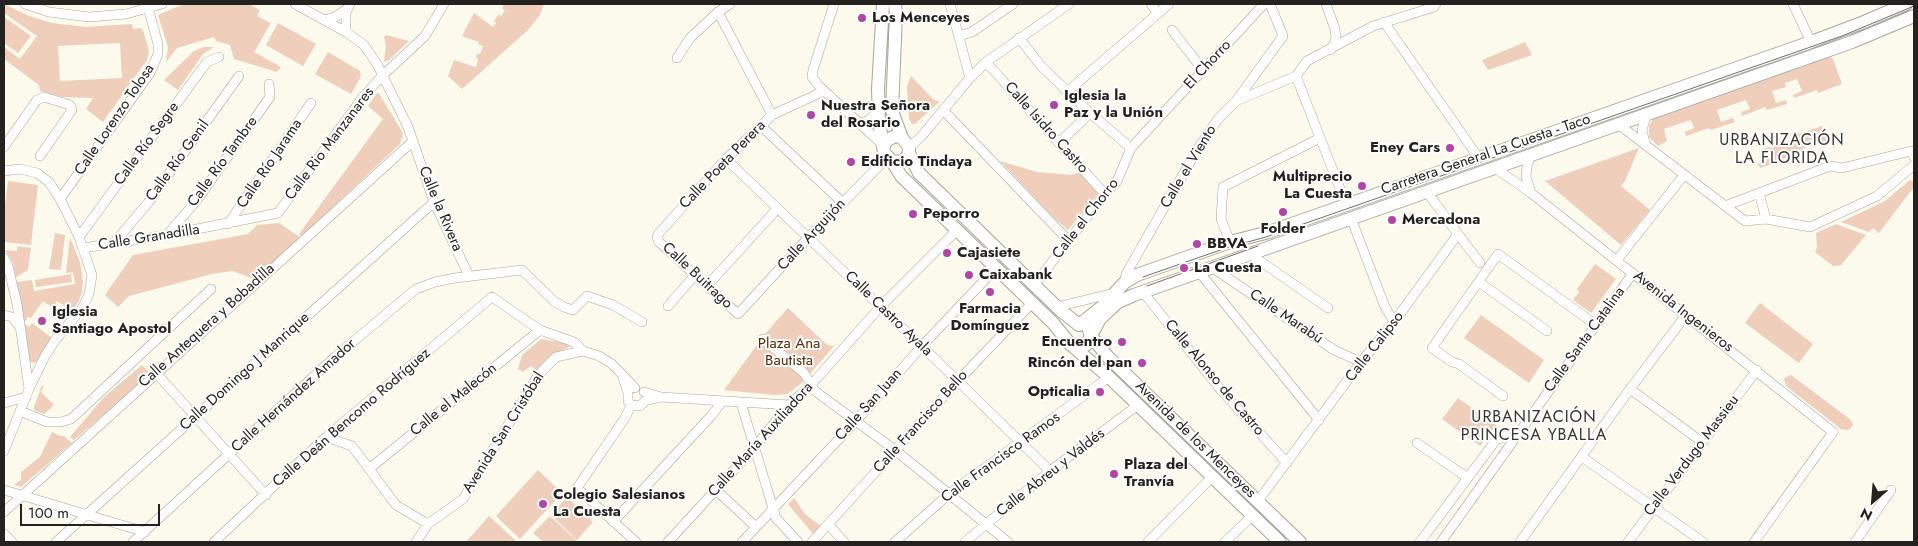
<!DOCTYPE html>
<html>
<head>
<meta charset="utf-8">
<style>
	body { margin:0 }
	#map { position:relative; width:1918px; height:546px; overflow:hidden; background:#fbfaed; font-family:Jost,sans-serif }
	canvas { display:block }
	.frame { position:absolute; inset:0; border:5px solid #23221e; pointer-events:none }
	.north { position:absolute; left:1848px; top:476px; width:50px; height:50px; -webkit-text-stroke:4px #fff; paint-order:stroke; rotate:207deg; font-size:14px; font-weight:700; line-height:20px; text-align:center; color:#23221e }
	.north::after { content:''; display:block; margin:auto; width:18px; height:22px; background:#23221e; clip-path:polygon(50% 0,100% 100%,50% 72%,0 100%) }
	.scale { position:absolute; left:20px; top:504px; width:140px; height:22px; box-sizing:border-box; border:2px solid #23221e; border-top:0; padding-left:6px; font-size:15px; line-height:18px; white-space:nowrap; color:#23221e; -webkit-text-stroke:4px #fff; paint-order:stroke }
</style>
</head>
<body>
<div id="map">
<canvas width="1918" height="546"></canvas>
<div class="frame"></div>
<div class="north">N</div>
<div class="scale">100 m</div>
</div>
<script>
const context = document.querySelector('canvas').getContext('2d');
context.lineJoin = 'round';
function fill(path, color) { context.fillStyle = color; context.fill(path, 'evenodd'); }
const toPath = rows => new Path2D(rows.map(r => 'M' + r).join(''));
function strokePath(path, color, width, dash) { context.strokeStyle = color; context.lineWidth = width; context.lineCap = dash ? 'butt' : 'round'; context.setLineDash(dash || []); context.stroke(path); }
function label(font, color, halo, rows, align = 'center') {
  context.font = font + ' Jost,sans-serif'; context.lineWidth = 4; context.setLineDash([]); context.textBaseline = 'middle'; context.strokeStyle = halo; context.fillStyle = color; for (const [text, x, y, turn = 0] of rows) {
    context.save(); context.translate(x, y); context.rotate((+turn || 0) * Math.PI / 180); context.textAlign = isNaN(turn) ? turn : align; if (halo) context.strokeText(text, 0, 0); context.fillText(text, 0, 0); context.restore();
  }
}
fill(toPath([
	[4,4,29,16,52,23,86,27,132,24,133,29,140,28,143,30,149,51,147,60,103,122,86,109,93,98,63,97,40,91,39,85,4,59,4,47,20,59,37,36,4,13],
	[120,43,122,78,60,81,58,46],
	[184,4,249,4,260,10,257,16,271,23,254,52,281,67,277,72,234,59,230,45,216,41,214,37,177,48,166,62,168,47,158,15],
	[504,4,544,4,540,15,528,30,462,89,448,76,454,60,476,67,478,59,476,58,477,53,480,54,483,46,478,44,479,42,462,36,474,13,493,27,496,23,494,21,499,14,501,16,505,11,502,8],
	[4,17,31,36,18,53,4,43],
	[278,23,316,44,303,66,266,45],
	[386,35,409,41,388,61,384,61,386,45,384,37],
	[1525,42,1532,55,1488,70,1482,60],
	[204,47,214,47,203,54,178,90,164,80,194,51],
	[328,52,360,71,361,76,351,94,315,74],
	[1828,56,1833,59,1842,84,1818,93,1817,90,1794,98,1793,95,1802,91,1797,79,1785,83,1786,87,1772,91,1776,103,1786,100,1787,104,1767,110,1765,107,1742,116,1741,112,1750,109,1746,100,1717,110,1721,122,1733,118,1735,122,1711,130,1709,128,1686,136,1685,132,1694,128,1691,120,1664,129,1667,141,1658,146,1649,137,1649,125,1653,119],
	[911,76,933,99,936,101,940,101,915,124,912,124,909,119,907,86],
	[378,92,403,133,400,144,302,236,299,234,383,119,368,106],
	[1822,126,1827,141,1804,148,1777,162,1760,168,1758,164,1767,161,1763,149,1794,140,1793,136],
	[1639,148,1625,181,1621,186,1650,210,1621,245,1545,181],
	[1000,161,1037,172,1072,175,1080,172,1098,194,1068,230,1054,218],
	[1910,180,1914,182,1914,187,1879,233,1873,228,1869,232,1841,222,1885,201],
	[8,181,38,185,31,245,4,242,4,214],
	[279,223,301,238,254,279,233,271,212,274,129,296,118,307,105,295,133,255,248,234,257,225],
	[1836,224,1866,235,1841,265,1837,266,1833,266,1815,252,1817,247,1816,233],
	[55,233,65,235,61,270,49,269],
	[70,238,80,262,83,282,82,291,79,301,73,310,56,301,55,309,43,301,31,318,28,317,24,323,29,327,32,323,52,338,37,361,34,363,30,362,16,282,32,280,34,291,75,284,73,272,66,273],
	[17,246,31,248,28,270,16,277,13,263,5,250,17,251],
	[1595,264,1616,279,1591,313,1573,300,1579,292,1577,289],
	[71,274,72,282,36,287,35,280],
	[1760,303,1813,344,1799,363,1745,323],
	[788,308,827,345,834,346,802,383,787,394,775,395,724,390,765,334],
	[1481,315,1544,360,1529,383,1464,338],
	[541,339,571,344,571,346,550,356,536,370,531,366,523,372,518,369,522,355],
	[142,365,151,374,74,440,70,437,104,397],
	[1791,375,1851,420,1853,425,1851,428,1847,430,1841,429,1786,386,1784,378],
	[42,385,44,386,41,392,54,405,44,414,34,410,34,407],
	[1458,398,1497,426,1480,446,1442,419],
	[52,432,60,436,64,436,72,443,21,487,14,485,21,480,21,472,40,457],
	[538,470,562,493,520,539,496,516],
	[567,497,593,522,577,540,551,515],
	[794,498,805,514,822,527,814,535,788,504],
	[489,516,517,542,466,542],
	[550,516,576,540,575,542,543,542,533,533]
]), '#efcebb');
const minor = toPath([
	[25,4,49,12,89,17,126,14,162,4],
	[295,4,346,32,364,45,377,64,408,127,434,202,469,276],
	[834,4,813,70,812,77,819,86,884,146],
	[950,4,970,78],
	[1151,4,1157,13],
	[1326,4,1335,29,1336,39,1331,50],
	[1793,4,1811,42],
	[718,12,772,115],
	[324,20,335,17,347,9],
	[1384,22,1478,157],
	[1172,30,1203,70],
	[346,32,346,12,350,4],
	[959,36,972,32,1013,4],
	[1019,38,1042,67,1090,113,1131,148],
	[677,58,690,38,718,12,730,4],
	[986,62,1105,194],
	[1296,76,1346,204],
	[824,91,772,115,761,126,726,159,659,233,657,237,659,242,738,314,808,238,887,158],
	[1068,91,1169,4],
	[1236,101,1296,76,1307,61,1373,26,1434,7,1436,4],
	[944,111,1069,241],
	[859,124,869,120,878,111],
	[1618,124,1745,221,1766,219,1810,227,1877,196,1914,165],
	[761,126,843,203],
	[1060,142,1090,113],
	[1645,143,1642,130,1646,115],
	[4,147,37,100,44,97,70,105,72,110,40,156],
	[909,147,920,138,970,78,986,62,1069,4],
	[1531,155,1527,166,1526,177,1531,193],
	[726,159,958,381,1050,471],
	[1495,168,1531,193,1833,432,1754,542],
	[4,171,20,169,37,173,49,182,60,199,79,237,92,275,89,294,83,307,56,339,45,356,29,389,4,451],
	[1759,193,1766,219],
	[60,199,150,73,158,54,158,44,147,4],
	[1725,206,1830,166,1842,168,1911,151,1914,157],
	[1351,218,1385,307,1394,322],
	[228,224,311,103],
	[1458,234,1480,263],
	[167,235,197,200,270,97,269,84],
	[79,237,207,62,219,57],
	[1230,242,1221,219,1223,187,1320,138],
	[113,244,148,203,239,76],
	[83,248,167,235,278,213,363,97,382,76,425,36,444,4],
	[1250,254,1328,308],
	[4,258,8,266,17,304,29,389],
	[1617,260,1684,175],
	[1213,268,1334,350,1361,362],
	[1200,273,1319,420],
	[1125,282,1126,274,1197,150,1218,119,1236,101,1283,36,1270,4],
	[1479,282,1547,331],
	[1034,285,1105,194,1117,181,1131,148,1264,4],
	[707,286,777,209],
	[1143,292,1220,389,1287,463],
	[668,306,695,275],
	[1057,307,1114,293],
	[4,315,12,317,19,326],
	[763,339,804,373,815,391,895,450,1008,542],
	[156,373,266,495],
	[623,378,628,393,628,401,631,405,640,406,645,401,661,397],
	[1630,389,1702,442],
	[644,392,661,397,789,405],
	[1503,396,1459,364,1452,362,1432,348,1498,254,1596,325],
	[4,403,26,397],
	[741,403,776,518,798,542],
	[631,405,625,418,577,488,636,542],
	[20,411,47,422,61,422,71,419,211,289],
	[326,437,352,446,396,505,428,524],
	[1417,443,1468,478],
	[1582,457,1703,542],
	[369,469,540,330],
	[4,490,145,532],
	[716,490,756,527],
	[1258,501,1361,362,1394,322,1458,234,1426,191],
	[4,512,412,142],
	[613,522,711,416,722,402],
	[829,525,844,542],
	[4,534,12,542],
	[56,542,434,202],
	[133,542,336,356,416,289,435,282,455,278,522,270,555,302,564,307,573,310,587,296,613,305,642,322],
	[214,542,326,437,492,297,540,330,574,342,583,351],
	[416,542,428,524,463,499,539,374,556,357,583,351,599,356,612,364,635,388],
	[668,542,755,447,789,405,811,385,881,306,957,230],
	[742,542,855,422,922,346,996,268],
	[812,542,958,381,1032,303],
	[895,542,949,494,1109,377],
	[965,542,1050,471,1138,405],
	[1148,542,1212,477],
	[1225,542,1252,516],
	[1420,542,1496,440,1520,431],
	[1441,542,1633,273],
	[1520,542,1630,389,1686,315],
	[1628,542,1757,370],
	[1855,542,1891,490]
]);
const secondary = toPath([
	[883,4,878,89,879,121,884,153,892,161,900,162,905,159,909,153,909,147,902,138,897,136,891,138,886,141,884,146],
	[895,4,896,14,892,111,902,138],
	[909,153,919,173,1060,310,1079,325],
	[892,161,901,176,1053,323,1071,345,1109,377,1280,542],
	[1079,325,1103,306,1125,282,1137,275,1230,242,1269,232,1811,42,1864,22,1906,4],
	[1089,330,1091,336,1108,357,1300,542],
	[1075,347,1086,345,1100,319,1118,302,1134,295,1852,42,1914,16]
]);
strokePath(minor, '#a7a79b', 10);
strokePath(secondary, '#a7a79b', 14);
strokePath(minor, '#fff', 9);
strokePath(secondary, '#fff', 12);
strokePath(toPath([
	[1143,277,1229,247,1266,237,1842,36,1914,6],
	[1147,286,1258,246]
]), '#706f68', 1);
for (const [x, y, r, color] of [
	[862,18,5,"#b346a5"],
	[1054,105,5,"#b346a5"],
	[811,115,5,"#b346a5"],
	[1450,148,5,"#b346a5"],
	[851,162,5,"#b346a5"],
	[1362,186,5,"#b346a5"],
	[1283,212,5,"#b346a5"],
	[913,214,5,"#b346a5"],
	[1392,220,5,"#b346a5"],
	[1197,244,5,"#b346a5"],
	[947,253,5,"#b346a5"],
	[1184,268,5,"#b346a5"],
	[969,275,5,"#b346a5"],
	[990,292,5,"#b346a5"],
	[42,321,5,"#b346a5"],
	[1122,342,5,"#b346a5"],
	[1142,363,5,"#b346a5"],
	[1100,392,5,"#b346a5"],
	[1114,474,5,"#b346a5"],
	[543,504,5,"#b346a5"]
]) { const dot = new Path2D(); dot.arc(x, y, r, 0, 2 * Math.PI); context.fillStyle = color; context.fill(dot); strokePath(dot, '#fff', 2); }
label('bold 15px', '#23221e', '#fff', [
	["Los Menceyes",872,18],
	["Iglesia la",1064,96],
	["Paz y la Unión",1064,113],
	["Nuestra Señora",821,106],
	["del Rosario",821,123],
	["Eney Cars",1440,148,"right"],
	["Edificio Tindaya",861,162],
	["Multiprecio",1352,177,"right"],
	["La Cuesta",1352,194,"right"],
	["Peporro",923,214],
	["Mercadona",1402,220],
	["Folder",1283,229,"center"],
	["BBVA",1207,244],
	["Cajasiete",957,253],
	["La Cuesta",1194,268],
	["Caixabank",979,275],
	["Farmacia",990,309,"center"],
	["Domínguez",990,326,"center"],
	["Iglesia",52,312],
	["Santiago Apostol",52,329],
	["Encuentro",1112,342,"right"],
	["Rincón del pan",1132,363,"right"],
	["Opticalia",1090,392,"right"],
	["Plaza del",1124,465],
	["Tranvía",1124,482],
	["Colegio Salesianos",553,495],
	["La Cuesta",553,512]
], 'left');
label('15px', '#23221e', '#fff', [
	["El Chorro",1208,65,-47],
	["Calle Lorenzo Tolosa",115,120,-56],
	["Calle Isidro Castro",1046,128,48],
	["Calle Río Segre",147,144,-54],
	["Calle Rio Manzanares",330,144,-53],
	["Carretera General La Cuesta - Taco",1486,155,-19],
	["Calle Río Genil",178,161,-54],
	["Calle Río Tambre",223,162,-54],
	["Calle Río Jarama",270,164,-56],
	["Calle Poeta Perera",723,165,-46],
	["Calle el Viento",1189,167,-59],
	["Calle la Rivera",440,209,67],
	["Calle el Chorro",1086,219,-52],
	["Calle Arguijón",812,235,-47],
	["Calle Granadilla",149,238,-9],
	["Calle Buitrago",697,276,43],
	["Avenida Ingenieros",1683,312,38],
	["Calle Castro Ayala",888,314,44],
	["Calle Marabú",1286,317,34],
	["Calle Antequera y Bobadilla",207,326,-42],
	["Calle Santa Catalina",1585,340,-54],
	["Calle Calipso",1375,347,-52],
	["Calle Domingo J Manrique",245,372,-42],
	["Calle Alonso de Castro",1214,378,50],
	["Calle Hernández Amador",294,396,-42],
	["Calle el Malecón",454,400,-39],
	["Calle San Juan",869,405,-48],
	["Calle Deán Bencomo Rodríguez",352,418,-41],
	["Calle Francisco Bello",921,422,-48],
	["Avenida San Cristóbal",504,433,-58],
	["Calle María Auxiliadora",761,440,-48],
	["Avenida de los Menceyes",1195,440,44],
	["Calle Verdugo Massieu",1692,456,-53],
	["Calle Francisco Ramos",1001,458,-36],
	["Calle Abreu y Valdés",1051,473,-38]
]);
label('15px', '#5b2a06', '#fff', [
	["Plaza Ana",789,344],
	["Bautista",789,361]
]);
context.letterSpacing = '1px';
label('16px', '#35352b', '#fff', [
	["URBANIZACIÓN",1782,141],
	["LA FLORIDA",1782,159],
	["URBANIZACIÓN",1534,418],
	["PRINCESA YBALLA",1534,436]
]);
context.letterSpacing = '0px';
</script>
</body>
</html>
